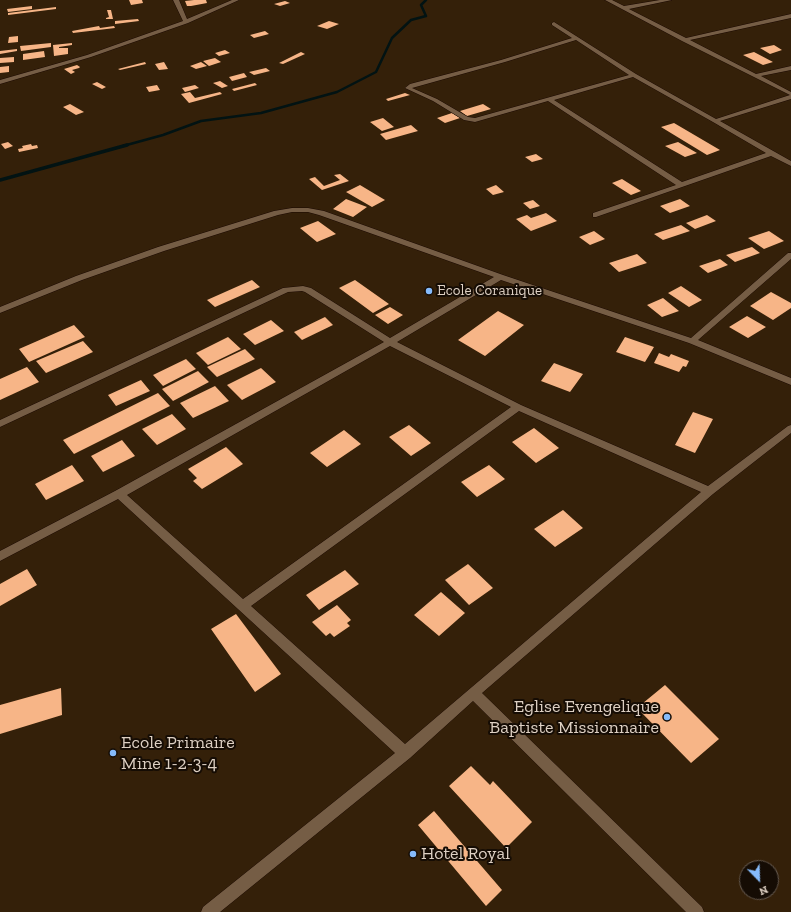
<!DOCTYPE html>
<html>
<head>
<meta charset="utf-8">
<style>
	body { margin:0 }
	#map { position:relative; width:791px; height:912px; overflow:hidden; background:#342009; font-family:"Zilla Slab",serif }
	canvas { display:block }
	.north { position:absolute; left:739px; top:860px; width:40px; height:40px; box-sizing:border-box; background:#150c04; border:1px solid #655a50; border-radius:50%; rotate:157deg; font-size:11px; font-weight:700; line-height:16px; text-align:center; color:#ded0c3 }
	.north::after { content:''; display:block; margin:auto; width:14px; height:18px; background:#86bbfb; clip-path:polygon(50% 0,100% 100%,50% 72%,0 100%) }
</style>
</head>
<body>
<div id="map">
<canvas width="791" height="912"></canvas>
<div class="north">N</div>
</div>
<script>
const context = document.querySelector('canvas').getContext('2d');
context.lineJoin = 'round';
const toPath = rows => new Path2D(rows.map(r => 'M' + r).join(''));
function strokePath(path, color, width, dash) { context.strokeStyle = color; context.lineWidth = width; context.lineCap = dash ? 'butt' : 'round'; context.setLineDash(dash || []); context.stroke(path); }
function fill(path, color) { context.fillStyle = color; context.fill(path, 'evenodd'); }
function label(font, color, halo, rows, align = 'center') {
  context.font = font + ' "Zilla Slab",serif'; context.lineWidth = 4; context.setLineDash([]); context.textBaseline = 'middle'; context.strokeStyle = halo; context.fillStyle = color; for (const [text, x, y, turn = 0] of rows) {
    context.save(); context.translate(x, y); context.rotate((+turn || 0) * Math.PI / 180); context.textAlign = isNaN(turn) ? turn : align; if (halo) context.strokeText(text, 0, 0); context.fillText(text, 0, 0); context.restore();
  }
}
strokePath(toPath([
	[123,146,163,135,201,121,261,113,337,92,376,72,392,38,411,20,426,16,421,5,426,0]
]), '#021313', 2.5);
strokePath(toPath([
	[0,180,127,145]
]), '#021313', 3.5);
fill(toPath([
	[129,0,142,0,143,3,131,5],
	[194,0,206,0,207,3,191,6,187,6,185,1],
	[285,1,290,3,280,6,274,4],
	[32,6,32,9,8,12,7,9],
	[56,7,56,9,8,15,8,13],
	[107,10,111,10,113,19,106,19,106,18,109,17],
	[138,19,139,21,115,24,115,21],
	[329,21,339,24,327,29,317,26],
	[99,26,100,28,114,26,115,28,73,33,72,31],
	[265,31,269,34,254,38,250,35],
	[18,36,18,42,8,43,9,37],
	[51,43,51,47,21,51,20,46],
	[72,43,72,45,59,47,59,48,68,48,68,54,54,56,53,45],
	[774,45,782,50,770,54,760,48],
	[17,49,17,51,0,54,0,51],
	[225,50,230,53,219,56,215,53],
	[44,51,45,57,23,60,23,54],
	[301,52,305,54,283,64,279,63],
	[754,52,773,62,763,65,743,55],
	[14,57,14,62,0,63,0,58],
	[215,58,221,62,209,66,203,61],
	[145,62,146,64,120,70,118,69],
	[164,62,168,69,159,70,155,64],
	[201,62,207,66,196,69,190,66],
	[77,65,80,67,79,68,72,70,75,72,71,74,64,69],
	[9,66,9,72,0,73,0,67],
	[266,68,270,71,254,75,249,72],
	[244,73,247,77,232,81,229,77],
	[220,81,228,86,222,88,213,83],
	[97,82,106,87,102,89,92,84],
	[255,83,257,85,234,91,232,89],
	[157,85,160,90,149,92,146,87],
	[195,85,199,88,185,92,182,88],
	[190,92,195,98,220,92,222,94,189,103,181,94],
	[405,93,410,95,388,101,386,99],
	[70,104,84,112,76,115,63,107],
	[483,104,491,109,467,116,460,111],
	[452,113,460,118,445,123,437,118],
	[383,118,394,127,382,131,370,122],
	[674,123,720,150,707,155,661,127],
	[411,125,418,131,386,140,380,134],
	[8,142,13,146,5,149,1,144],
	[678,142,697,153,685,157,665,146],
	[31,144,32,146,37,145,38,148,19,152,18,149,23,148,22,146],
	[536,154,543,159,532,162,525,157],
	[340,174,349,181,322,190,309,179,315,177,324,186,340,180,334,175],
	[622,179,641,191,631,195,612,183],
	[360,185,385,200,372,207,346,192],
	[496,185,504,192,493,195,486,189],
	[346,199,367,207,353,217,333,209],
	[680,199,690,206,670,213,660,206],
	[533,200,540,206,530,209,523,203],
	[546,213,557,221,531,231,516,219,527,215,531,218],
	[707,215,716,221,695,229,686,223],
	[318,221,336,234,317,242,300,228],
	[681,225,690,231,663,240,654,234],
	[594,231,605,239,590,245,579,237],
	[769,231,784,241,764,249,748,238],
	[752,247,760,253,735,262,726,255],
	[637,254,647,263,619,272,609,263],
	[720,259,728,265,708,273,699,266],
	[252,280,260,287,215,307,207,300],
	[355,280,389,304,373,313,339,288],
	[681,286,702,300,689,307,668,293],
	[771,292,791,303,791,308,773,320,750,306],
	[663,298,679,311,662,317,647,305],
	[390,307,403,315,388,324,375,315],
	[498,311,524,325,485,356,458,340],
	[747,316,766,327,748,338,729,327],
	[325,317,333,325,302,340,294,332],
	[271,320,284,331,255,345,243,334],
	[74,325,85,337,29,362,19,349],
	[228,337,241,349,208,365,196,353],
	[625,337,654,347,645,362,616,352],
	[83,341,93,352,46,373,36,361],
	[245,349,255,359,217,377,207,367],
	[659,353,669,357,671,354,689,361,686,367,683,366,679,372,654,363],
	[186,359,196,369,163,386,153,375],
	[554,363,583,374,570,392,541,381],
	[27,367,39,382,0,400,0,379],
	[261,368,276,382,242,400,227,385],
	[198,371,209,382,173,401,162,389],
	[141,380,150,391,116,406,108,395],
	[215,386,229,401,193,418,180,403],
	[158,393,170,406,74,454,63,440],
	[693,412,713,419,695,453,675,445],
	[172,414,186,429,157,445,142,429],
	[409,425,431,443,411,456,389,437],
	[534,428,559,448,536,463,512,442],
	[344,430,361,444,327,467,310,453],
	[122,440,135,456,103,472,91,456],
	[226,447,243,464,202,489,193,481,197,478,188,469],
	[72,465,84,481,46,500,35,484],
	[489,465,505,479,477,497,461,482],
	[563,510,583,528,555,547,534,529],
	[468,564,493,588,469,605,445,580],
	[27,569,37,585,0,606,0,584],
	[345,570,359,584,319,610,306,595],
	[441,592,465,613,439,636,414,615],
	[337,605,351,620,347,623,350,626,334,637,330,633,326,636,312,622],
	[236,614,281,674,255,692,211,629],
	[665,685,719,739,691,763,637,708],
	[61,688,62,715,0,734,0,705],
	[471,766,490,785,493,781,532,822,506,848,449,786],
	[434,811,502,890,486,906,418,825]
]), '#f7b587');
const minor = toPath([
	[173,0,179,0,187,19,232,0,239,0,188,23,91,57,0,84,0,80,87,55,183,21,173,0],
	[605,0,612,0,624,6,660,0,672,0,629,9,686,38,791,14,791,18,690,40,756,74,791,66,791,70,761,76,791,92,791,99,720,121,791,161,791,166,771,156,596,217,593,217,593,213,676,185,548,101,475,122,464,120,433,101,405,88,410,84,501,60,572,38,552,25,552,23,554,22,636,74,716,119,790,95,682,41,605,0],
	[576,40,629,75,475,118,468,117,437,99,412,88,505,62,576,40],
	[633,77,713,122,766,153,682,182,554,100,633,77],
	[292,208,308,208,324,211,503,275,691,338,788,253,791,253,791,259,698,340,791,378,791,385,689,343,501,280,397,342,521,405,708,486,788,426,791,425,791,433,713,494,482,693,702,907,704,912,686,912,473,701,410,758,220,912,201,912,203,907,395,753,118,499,0,561,0,551,115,491,384,342,305,292,302,291,288,292,0,427,0,420,283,288,303,286,311,288,390,338,494,277,319,215,308,212,292,212,278,215,164,251,82,280,0,313,0,307,76,276,158,247,274,211,292,208],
	[390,346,511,407,243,599,127,495,390,346],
	[519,411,701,492,405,744,251,606,519,411]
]);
strokePath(minor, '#1b0900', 1);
fill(minor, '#755d45');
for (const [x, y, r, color] of [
	[429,291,4,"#86bbfb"],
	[667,717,4,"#86bbfb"],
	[113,753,4,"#86bbfb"],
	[413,854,4,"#86bbfb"]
]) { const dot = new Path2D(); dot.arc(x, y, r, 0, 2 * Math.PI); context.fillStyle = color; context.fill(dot); strokePath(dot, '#150c04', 1.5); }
label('15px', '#ded0c3', '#150c04', [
	["Ecole Coranique",437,291]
], 'left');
label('18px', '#ded0c3', '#150c04', [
	["Eglise Evengelique",659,707,"right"],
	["Baptiste Missionnaire",659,728,"right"],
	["Ecole Primaire",121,743],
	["Mine 1-2-3-4",121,764],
	["Hotel Royal",421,854]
], 'left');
</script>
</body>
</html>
